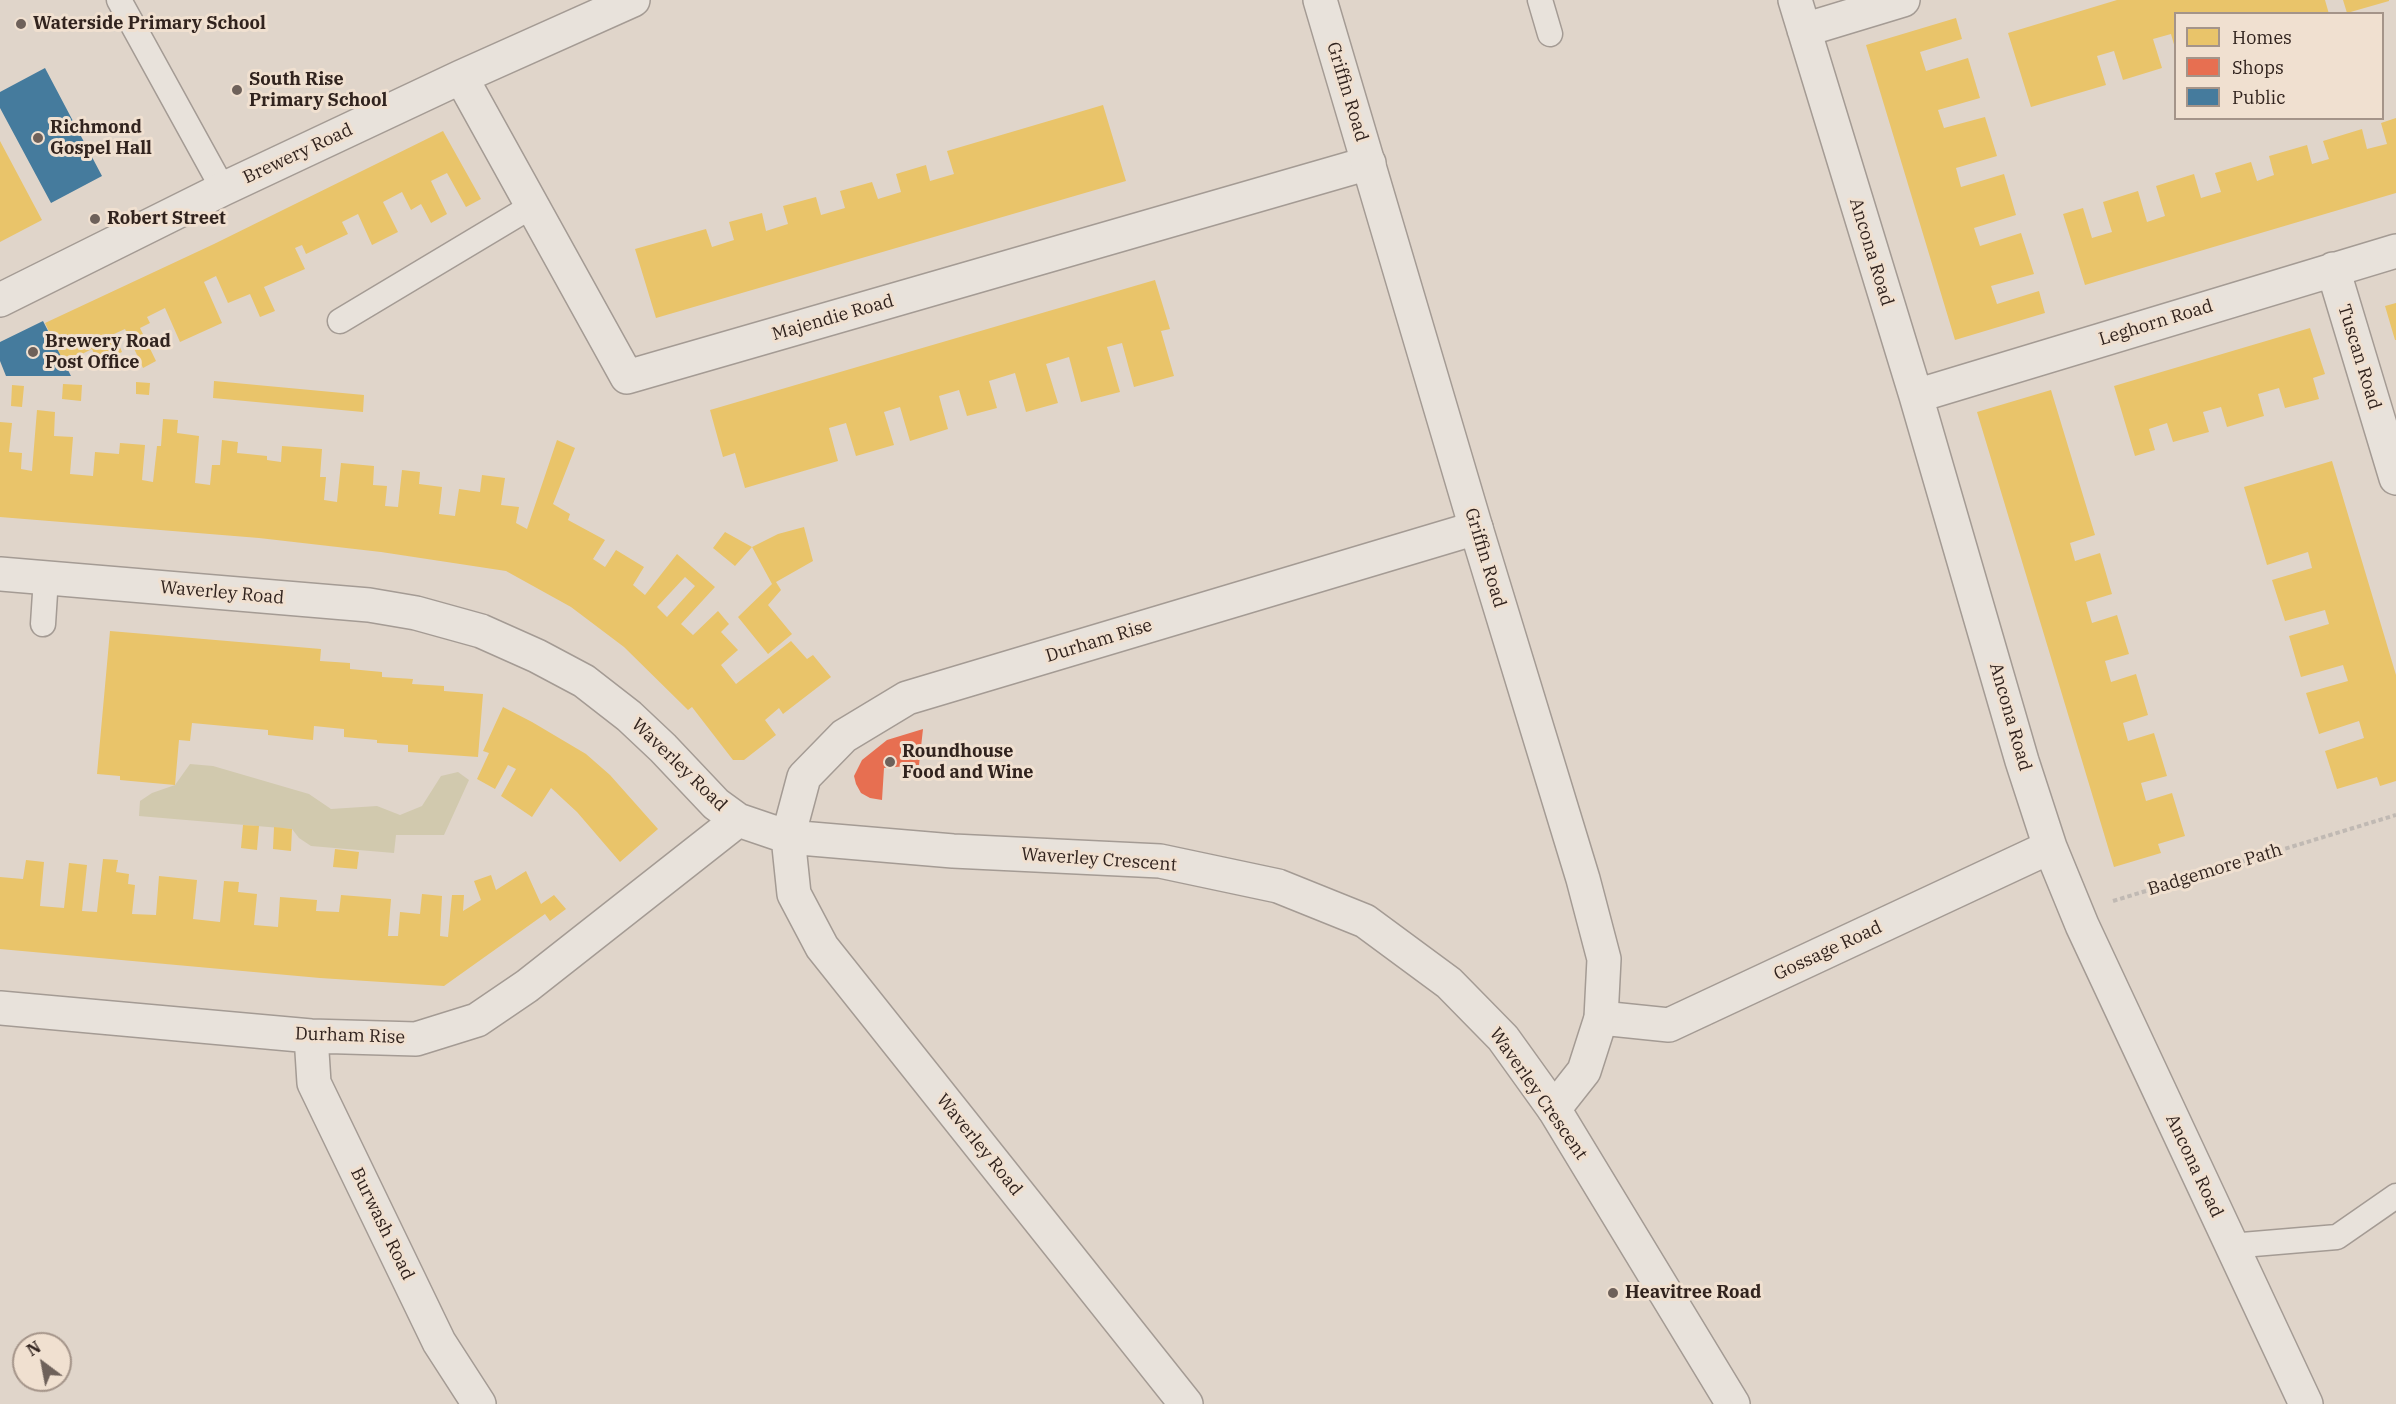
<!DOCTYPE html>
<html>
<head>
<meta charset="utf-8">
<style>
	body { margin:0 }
	#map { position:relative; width:2396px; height:1404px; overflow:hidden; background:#e0d5ca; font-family:"IBM Plex Serif",serif }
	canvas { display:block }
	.legend { position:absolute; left:2174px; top:12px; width:210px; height:108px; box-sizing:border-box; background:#f0e0d0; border:2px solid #a49489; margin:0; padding:8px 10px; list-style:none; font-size:18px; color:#31231e }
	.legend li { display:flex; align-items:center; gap:12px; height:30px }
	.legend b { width:30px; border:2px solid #a49489 }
	.north { position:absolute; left:12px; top:1332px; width:60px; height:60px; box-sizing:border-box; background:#f0e0d0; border:2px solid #a49489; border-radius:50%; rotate:328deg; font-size:16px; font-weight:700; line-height:24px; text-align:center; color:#31231e }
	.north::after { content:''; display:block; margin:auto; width:21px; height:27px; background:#6e615a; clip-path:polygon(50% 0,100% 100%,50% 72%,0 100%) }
</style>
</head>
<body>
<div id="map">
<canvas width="2396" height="1404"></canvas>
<ul class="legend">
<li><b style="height:16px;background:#e9c46a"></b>Homes</li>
<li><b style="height:16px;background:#e76f51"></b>Shops</li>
<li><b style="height:16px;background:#457b9d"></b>Public</li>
</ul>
<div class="north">N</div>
</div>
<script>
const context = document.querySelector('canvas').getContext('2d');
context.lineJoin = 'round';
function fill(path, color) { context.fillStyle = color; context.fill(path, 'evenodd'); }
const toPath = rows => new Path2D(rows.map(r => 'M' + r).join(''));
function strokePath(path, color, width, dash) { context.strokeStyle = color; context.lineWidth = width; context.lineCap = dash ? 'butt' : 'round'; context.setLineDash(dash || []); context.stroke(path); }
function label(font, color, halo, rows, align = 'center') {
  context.font = font + ' "IBM Plex Serif",serif'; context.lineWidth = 6; context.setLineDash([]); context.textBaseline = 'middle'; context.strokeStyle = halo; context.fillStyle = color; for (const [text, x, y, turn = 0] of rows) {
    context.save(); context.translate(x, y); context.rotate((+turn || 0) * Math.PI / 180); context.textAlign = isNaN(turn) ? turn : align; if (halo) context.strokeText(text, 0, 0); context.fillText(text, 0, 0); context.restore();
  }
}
fill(toPath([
	[190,764,213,766,309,794,331,809,377,806,400,815,422,806,441,776,458,772,469,780,444,835,396,835,394,853,311,846,299,838,292,829,139,816,140,801,152,793,175,785]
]), '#d1c9ae');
fill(toPath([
	[2117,0,2325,0,2329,14,2175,14,2175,48,2171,34,2153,39,2162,68,2123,80,2114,51,2097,56,2106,85,2031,107,2008,33],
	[2343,0,2389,0,2389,1,2347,13],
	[1956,18,1962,39,1920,52,1926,71,1968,58,1980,98,1938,110,1944,128,1985,117,1997,156,1956,168,1961,187,2004,174,2016,215,1974,228,1980,246,2021,233,2034,274,1991,286,1997,304,2039,291,2045,313,1955,340,1866,45],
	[1103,105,1126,181,656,318,635,249,706,229,712,247,734,240,729,222,762,213,766,231,788,224,783,206,816,197,821,215,845,208,840,191,872,182,878,199,901,192,896,174,926,165,930,181,954,174,947,151],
	[2396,118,2396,193,2085,285,2063,214,2083,208,2092,238,2112,232,2103,202,2138,191,2147,222,2165,216,2156,186,2194,174,2201,198,2221,192,2215,173,2251,162,2257,181,2274,175,2269,156,2307,145,2312,164,2329,159,2323,141,2362,129,2367,149,2387,144,2381,123],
	[443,131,481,199,466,207,447,173,431,181,447,214,431,223,421,204,411,210,402,192,383,202,398,232,372,245,358,214,342,222,348,234,306,254,302,245,295,248,305,269,264,287,275,311,260,317,250,294,228,303,216,276,204,282,222,323,180,342,165,308,147,317,150,323,140,328,156,361,143,368,125,329,114,334,122,352,98,363,92,349,64,363,45,323,214,244],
	[0,141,42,220,0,242],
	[1155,280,1170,329,1161,331,1174,376,1134,387,1122,343,1107,347,1120,392,1081,402,1069,357,1046,364,1058,403,1026,412,1015,373,989,381,997,408,967,416,959,390,939,396,948,429,910,441,900,407,884,412,894,445,856,456,846,423,829,428,838,461,745,488,735,453,723,457,710,410],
	[2396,303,2396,340,2395,340,2385,306],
	[2310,328,2325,374,2313,378,2319,399,2285,408,2279,388,2258,394,2264,416,2227,427,2221,407,2203,412,2209,432,2173,442,2167,423,2149,429,2155,450,2135,456,2114,386],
	[214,381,364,395,363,412,213,398],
	[136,382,150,383,149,395,136,394],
	[63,384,82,385,81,401,62,399],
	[12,385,24,386,22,407,11,406],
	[2051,390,2095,535,2070,543,2075,561,2100,553,2112,594,2086,602,2092,623,2117,615,2129,654,2105,661,2111,682,2136,674,2148,715,2123,723,2128,741,2154,733,2167,776,2141,783,2146,801,2172,793,2185,836,2158,844,2161,853,2114,867,1977,412],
	[37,410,55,412,54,436,73,437,70,474,93,476,95,452,119,454,120,443,145,445,142,480,153,482,157,446,161,446,163,419,178,420,177,433,199,436,195,483,210,485,212,465,220,465,222,440,238,442,237,453,267,456,267,460,281,462,282,446,322,449,320,477,326,477,324,500,337,502,341,463,374,466,373,485,387,486,385,506,398,507,402,470,420,472,419,484,442,487,439,514,455,516,459,489,480,492,482,475,505,478,501,505,519,507,516,523,527,529,557,440,575,448,553,504,570,514,568,520,605,540,593,559,605,567,616,550,644,567,633,585,645,595,677,554,692,567,715,587,681,624,693,635,718,611,729,624,721,632,738,650,721,665,736,684,791,641,807,659,813,655,831,677,783,714,779,708,765,720,776,735,744,760,733,760,692,707,688,710,624,647,571,607,506,571,381,552,259,538,0,517,0,422,12,423,9,452,22,453,21,469,32,471],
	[685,577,695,586,667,617,657,607],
	[2332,461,2396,675,2396,781,2380,786,2377,777,2337,789,2325,751,2364,738,2359,721,2319,734,2306,693,2348,681,2343,665,2301,677,2289,636,2329,624,2325,610,2285,621,2272,580,2312,568,2308,552,2267,565,2244,487],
	[804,527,813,561,776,582,781,590,768,605,792,634,768,654,738,617,772,584,752,547,778,534],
	[725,532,752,547,735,566,713,548],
	[110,631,321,649,320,661,350,663,350,669,382,672,382,677,413,679,412,684,444,686,444,691,483,694,478,757,408,752,408,745,377,743,377,740,344,737,344,729,314,726,313,740,268,735,268,730,192,723,190,741,179,740,175,785,120,780,120,776,97,774],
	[503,707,532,722,586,754,610,775,658,829,620,862,577,812,551,788,532,817,501,796,516,769,508,765,495,789,477,779,489,753,483,751],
	[243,825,259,826,257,850,241,848],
	[274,827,292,829,291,851,273,849],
	[335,849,359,852,357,869,333,867],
	[103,859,118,860,116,872,129,874,128,884,135,885,132,914,156,915,159,876,197,880,193,919,220,922,224,881,239,882,238,892,257,894,254,925,278,927,280,897,317,900,316,911,339,912,341,895,391,899,388,936,398,936,400,912,420,914,422,894,442,896,440,936,448,937,452,895,464,895,463,911,481,900,474,881,491,875,496,890,526,871,541,904,554,895,566,909,550,921,545,914,444,986,320,978,0,949,0,877,23,879,26,860,44,862,40,906,64,908,69,863,87,865,82,911,97,912]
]), '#e9c46a');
fill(toPath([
	[923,729,919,765,884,768,882,800,870,798,861,793,856,784,854,776,862,760,887,740]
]), '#e76f51');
fill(toPath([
	[45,68,102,176,51,203,0,108,0,92],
	[43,321,71,376,6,376,0,361,0,342]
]), '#457b9d');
const service = toPath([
	[119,0,223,189],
	[1540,0,1550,34],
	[340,321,532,206],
	[43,624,46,578],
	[2230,1246,2337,1237,2396,1196]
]);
const minor = toPath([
	[1795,0,1916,396,2022,761,2050,847,2082,925,2306,1404],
	[1804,30,1903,0],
	[461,77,627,377,1369,163],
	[2333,269,2396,478],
	[0,300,223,189,461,77,633,0],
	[1916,396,2396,251],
	[1476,528,907,698,844,736,804,777,788,837,953,851,1160,861,1278,886,1365,921,1449,983,1503,1038,1554,1109],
	[0,574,369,605,416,613,481,631,537,656,584,681,629,716,663,748,716,804,738,820,788,837,794,894,822,947,1186,1404],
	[0,1008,311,1036,416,1039,477,1020,527,986,738,820],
	[1601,1018,1669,1025,2050,847],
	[311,1036,314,1083,439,1342,479,1404]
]);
const tertiary = toPath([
	[1320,0,1476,528,1583,879,1604,959,1601,1018,1584,1071,1554,1109,1733,1404]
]);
strokePath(service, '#a49b94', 27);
strokePath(minor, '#a49b94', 36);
strokePath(tertiary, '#a49b94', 36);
strokePath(toPath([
	[2113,901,2396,815]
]), '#c0b9b3', 4, [4.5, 3]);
strokePath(service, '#e8e2db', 24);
strokePath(minor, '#e8e2db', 33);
strokePath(tertiary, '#e8e2db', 33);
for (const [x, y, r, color] of [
	[21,24,6,"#6e615a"],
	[237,90,6,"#6e615a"],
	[38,138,6,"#6e615a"],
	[95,219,6,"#6e615a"],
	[33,352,6,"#6e615a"],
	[890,762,6,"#6e615a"],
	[1613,1293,6,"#6e615a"]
]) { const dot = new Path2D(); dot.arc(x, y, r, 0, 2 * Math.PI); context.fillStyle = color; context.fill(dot); strokePath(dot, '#f0e0d0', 2); }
label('bold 18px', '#31231e', '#f0e0d0', [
	["Waterside Primary School",33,24],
	["South Rise",249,80],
	["Primary School",249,101],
	["Richmond",50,128],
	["Gospel Hall",50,149],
	["Robert Street",107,219],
	["Brewery Road",45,342],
	["Post Office",45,363],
	["Roundhouse",902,752],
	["Food and Wine",902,773],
	["Heavitree Road",1625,1293]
], 'left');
label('18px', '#31231e', '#f0e0d0', [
	["Griffin Road",1347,92,73],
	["Brewery Road",298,154,-25],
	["Ancona Road",1871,252,73],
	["Majendie Road",833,318,-16],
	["Leghorn Road",2156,323,-17],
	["Tuscan Road",2359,357,73],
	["Griffin Road",1485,558,73],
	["Waverley Road",222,593,5],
	["Durham Rise",1099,641,-17],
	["Ancona Road",2010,717,74],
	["Waverley Road",679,765,44],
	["Waverley Crescent",1099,860,4],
	["Badgemore Path",2215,870,-17],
	["Gossage Road",1828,951,-25],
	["Durham Rise",350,1036,2],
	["Waverley Crescent",1538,1094,55],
	["Waverley Road",979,1145,51],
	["Ancona Road",2194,1166,65],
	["Burwash Road",382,1224,64]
]);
</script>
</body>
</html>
